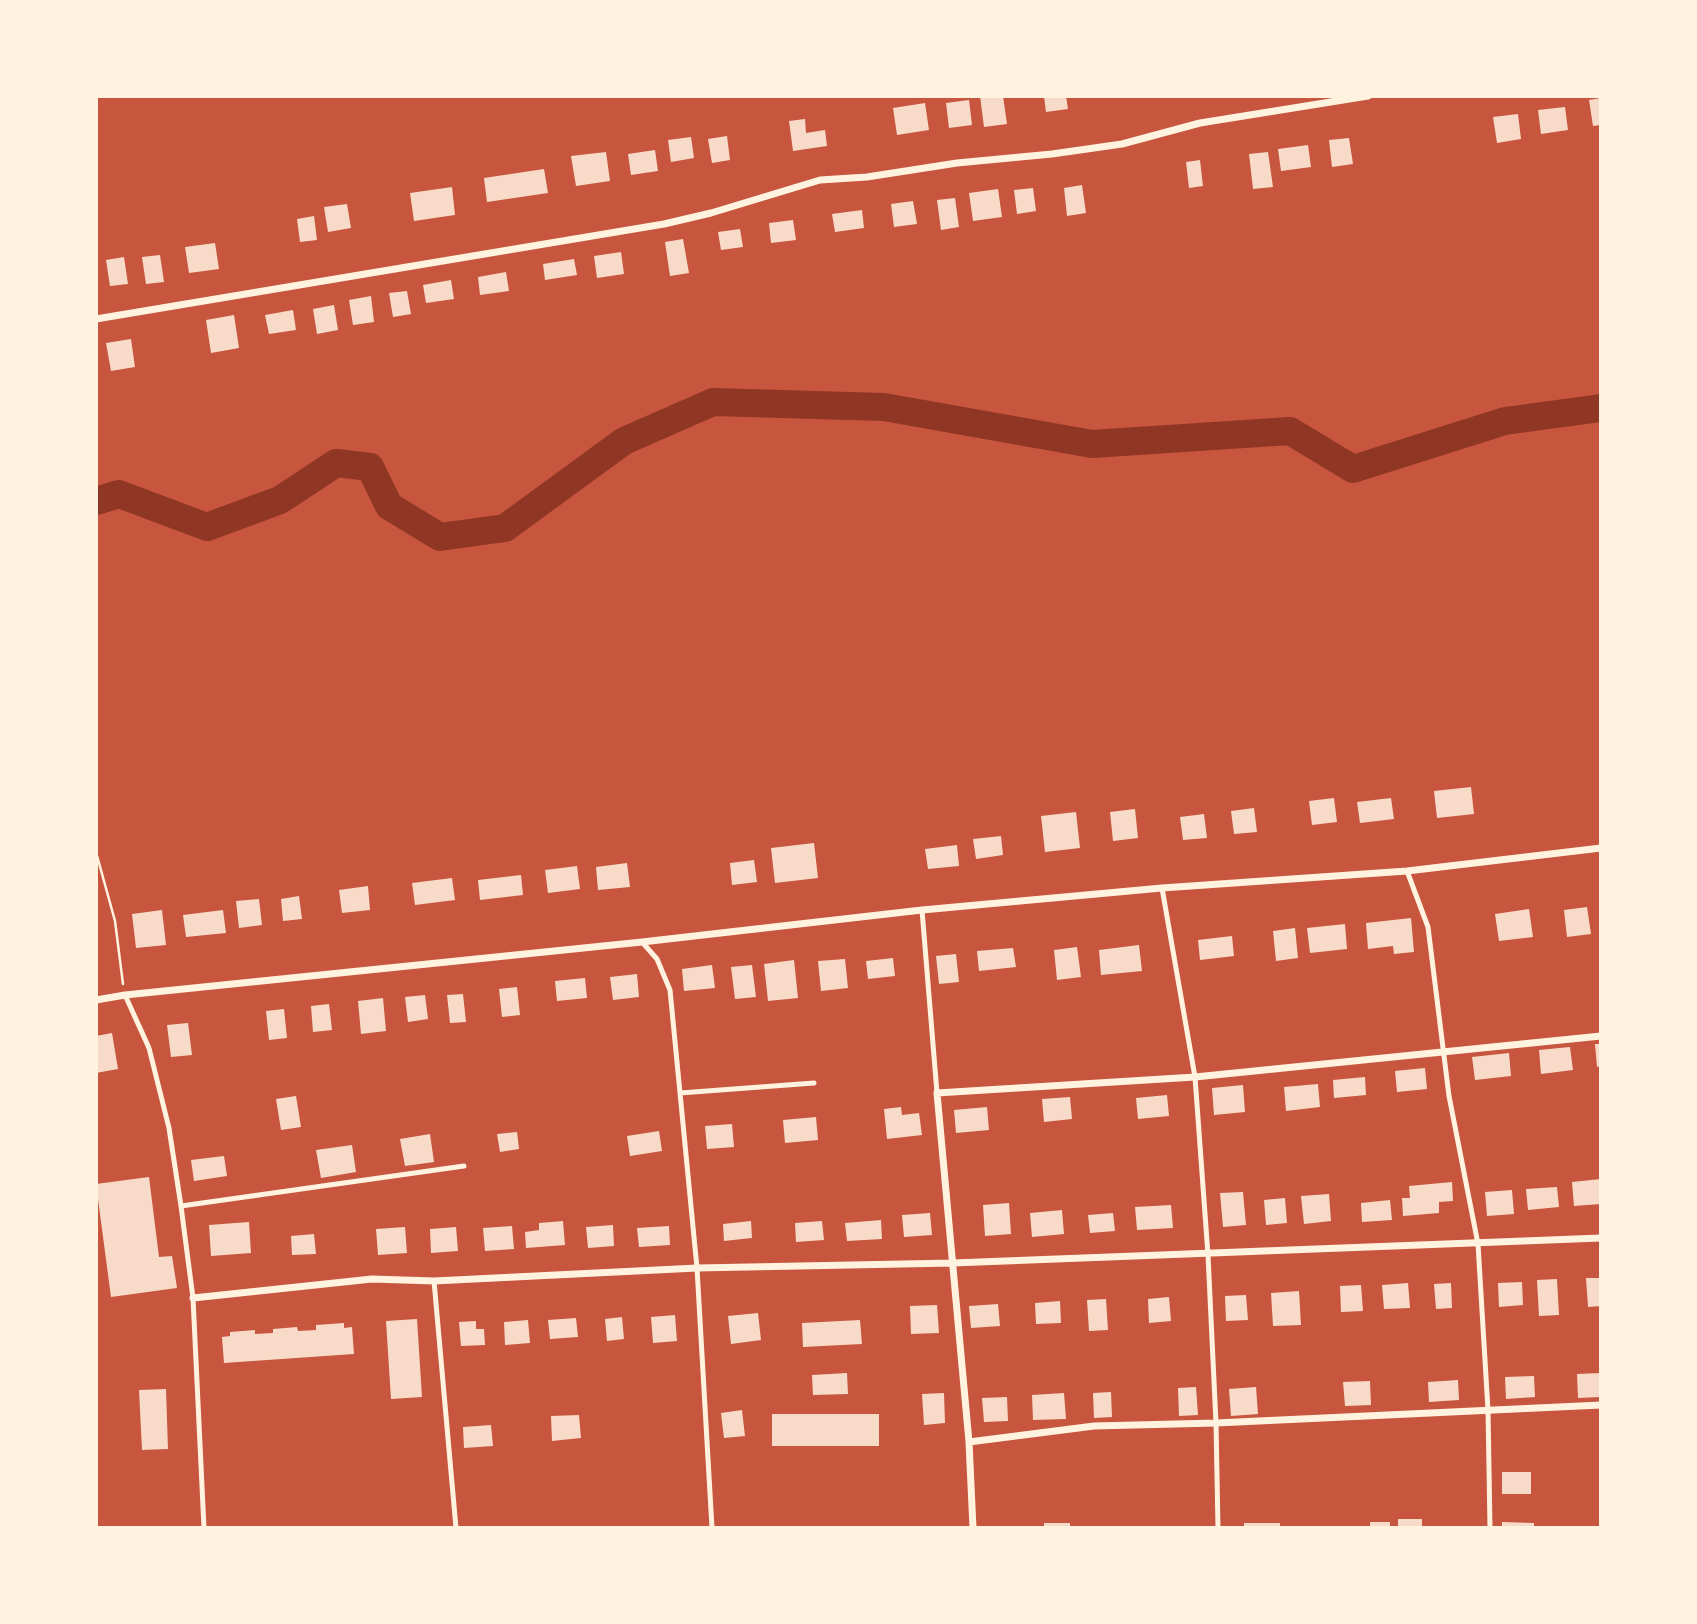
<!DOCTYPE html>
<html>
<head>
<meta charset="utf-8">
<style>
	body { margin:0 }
	#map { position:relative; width:1697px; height:1624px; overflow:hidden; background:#c8553d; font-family:"DejaVu Sans",sans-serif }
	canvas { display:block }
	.frame { position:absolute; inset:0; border:98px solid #fff3e0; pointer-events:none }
</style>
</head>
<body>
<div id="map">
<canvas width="1697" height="1624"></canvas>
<div class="frame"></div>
</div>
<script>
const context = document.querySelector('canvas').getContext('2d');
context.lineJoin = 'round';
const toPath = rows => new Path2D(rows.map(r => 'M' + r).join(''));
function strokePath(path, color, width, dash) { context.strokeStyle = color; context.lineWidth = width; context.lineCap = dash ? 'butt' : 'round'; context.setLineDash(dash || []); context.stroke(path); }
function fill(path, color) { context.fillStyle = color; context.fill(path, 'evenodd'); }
strokePath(toPath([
	[96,501,119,494,207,527,280,500,336,463,370,467,389,506,440,537,505,528,624,441,713,402,884,407,1092,444,1290,431,1353,469,1505,421,1601,408]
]), '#8f3625', 28);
fill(toPath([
	[980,96,1003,96,1007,124,984,127],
	[1044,96,1066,96,1068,109,1046,112],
	[1601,98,1601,125,1593,126,1589,100],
	[969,100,972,125,949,128,946,103],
	[925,103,929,130,897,135,893,108],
	[1565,107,1568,130,1541,134,1538,110],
	[1518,114,1521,139,1497,143,1493,117],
	[805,119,806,133,825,130,827,146,793,151,789,121],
	[727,136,730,160,712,163,708,139],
	[691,137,694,158,671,162,668,140],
	[1349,138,1353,164,1332,167,1329,140],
	[1308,145,1311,167,1281,171,1278,149],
	[655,150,658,171,631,175,628,154],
	[606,152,610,181,576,186,571,156],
	[1268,152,1273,187,1253,189,1249,154],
	[1200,160,1203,186,1189,188,1186,162],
	[544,169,548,193,487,202,484,178],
	[1082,185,1086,213,1067,216,1064,188],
	[452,187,455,215,414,221,410,193],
	[1033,188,1036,211,1017,214,1014,190],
	[998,189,1002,217,973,221,969,193],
	[955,198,959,227,941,230,937,200],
	[913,201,917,224,894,227,891,204],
	[347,204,351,228,328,232,324,207],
	[862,210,864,228,835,232,832,214],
	[314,216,317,240,300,242,297,219],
	[793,220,796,240,771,243,769,223],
	[740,229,743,247,721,250,718,232],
	[683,239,689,273,670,276,665,242],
	[215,243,219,269,189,273,185,247],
	[621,252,624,274,597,278,594,256],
	[160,255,164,282,146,284,142,257],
	[124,257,128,284,110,286,106,260],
	[574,259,577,275,545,280,543,264],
	[506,272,509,291,480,295,478,277],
	[451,280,454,299,426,303,423,285],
	[407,291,411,314,393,317,389,293],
	[371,296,374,322,353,325,349,300],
	[334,305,338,330,317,334,313,309],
	[293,310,296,330,269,334,265,315],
	[234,315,239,348,211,353,206,320],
	[131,339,135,367,111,371,106,343],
	[1471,787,1474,814,1437,818,1434,791],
	[1334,798,1337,822,1312,825,1309,801],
	[1391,798,1394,819,1360,823,1357,802],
	[1254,808,1257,832,1234,834,1231,811],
	[1135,809,1138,838,1113,841,1110,812],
	[1076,812,1080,848,1045,852,1041,816],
	[1204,814,1207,838,1183,840,1180,817],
	[1001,836,1003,855,976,859,973,839],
	[814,843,818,878,775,883,771,848],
	[957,845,959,866,928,869,925,849],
	[754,860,757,882,732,885,730,863],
	[627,863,630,887,598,890,596,867],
	[577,866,580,889,548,893,545,870],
	[521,875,523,895,480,900,478,880],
	[452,878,455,900,415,905,412,883],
	[368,886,370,910,342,913,339,890],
	[299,896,302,919,283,921,281,899],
	[259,899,262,925,239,928,236,901],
	[1587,907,1591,934,1567,937,1564,910],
	[1529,909,1533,937,1499,941,1495,914],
	[162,910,166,945,136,948,132,914],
	[223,910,226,933,186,937,183,915],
	[1411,918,1414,952,1394,954,1393,946,1368,949,1366,923],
	[1345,924,1347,949,1310,953,1307,928],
	[1295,928,1298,958,1276,961,1273,931],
	[1232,936,1234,956,1200,960,1198,940],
	[1139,945,1142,971,1101,975,1099,950],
	[1077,947,1081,977,1057,980,1054,950],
	[1013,948,1016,967,979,971,977,951],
	[956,954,959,982,939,984,936,956],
	[893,958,895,976,868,979,866,961],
	[845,959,848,988,821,991,818,961],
	[794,960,798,998,768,1001,764,964],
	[712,965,715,988,684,991,682,969],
	[752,965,756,997,735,999,731,967],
	[637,974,639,997,613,1000,610,977],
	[585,978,587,998,557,1001,555,981],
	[517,987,520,1015,502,1017,499,989],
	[463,994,466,1022,450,1023,447,995],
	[425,995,428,1019,408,1022,405,997],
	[383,998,386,1031,361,1034,358,1001],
	[329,1004,332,1030,313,1032,311,1006],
	[284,1009,287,1038,269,1040,266,1011],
	[188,1023,192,1055,171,1057,167,1025],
	[112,1033,118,1069,96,1073,96,1036],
	[1595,1044,1601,1044,1601,1066,1597,1067],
	[1570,1047,1573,1070,1541,1074,1539,1050],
	[1509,1053,1511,1076,1475,1080,1472,1057],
	[1425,1068,1427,1089,1397,1092,1395,1071],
	[1365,1077,1366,1095,1334,1098,1333,1080],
	[1318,1084,1320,1107,1286,1111,1284,1087],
	[1243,1085,1245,1112,1214,1115,1212,1088],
	[1167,1095,1169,1116,1138,1119,1136,1098],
	[296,1096,301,1127,281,1130,276,1099],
	[1070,1097,1072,1119,1044,1122,1042,1099],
	[901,1107,902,1115,919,1113,922,1135,887,1139,884,1109],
	[987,1107,989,1130,956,1133,954,1110],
	[816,1117,818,1140,785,1143,783,1120],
	[732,1124,734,1147,707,1149,705,1126],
	[659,1131,662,1151,630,1156,627,1136],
	[517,1132,519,1149,500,1152,497,1134],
	[430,1134,434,1162,405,1166,400,1139],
	[352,1145,356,1172,321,1178,316,1150],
	[224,1156,227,1176,194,1181,191,1160],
	[149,1177,159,1257,172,1256,177,1288,111,1297,96,1184],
	[1601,1179,1601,1204,1574,1206,1572,1182],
	[1452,1182,1453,1201,1439,1202,1439,1213,1403,1216,1402,1198,1410,1198,1409,1186],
	[1557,1187,1559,1207,1528,1210,1526,1189],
	[1512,1190,1514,1214,1487,1216,1485,1192],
	[1243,1192,1246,1225,1223,1227,1220,1193],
	[1329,1194,1331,1221,1304,1224,1301,1196],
	[1285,1198,1287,1223,1266,1225,1264,1200],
	[1390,1200,1392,1220,1362,1222,1361,1203],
	[1009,1203,1011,1234,985,1236,983,1205],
	[1171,1205,1173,1228,1137,1230,1135,1207],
	[1062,1210,1064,1234,1032,1237,1030,1213],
	[930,1213,932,1235,904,1237,902,1215],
	[1113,1213,1115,1231,1090,1233,1088,1215],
	[881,1220,882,1239,847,1241,845,1223],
	[563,1221,565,1245,526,1248,525,1232,539,1230,539,1223],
	[751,1221,752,1238,724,1241,723,1224],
	[822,1221,824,1240,796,1242,795,1223],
	[249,1222,251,1253,211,1256,209,1225],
	[613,1225,614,1246,588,1248,586,1227],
	[512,1226,514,1249,485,1251,483,1228],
	[669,1226,670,1245,639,1247,637,1228],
	[405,1227,407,1253,378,1255,376,1229],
	[456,1227,458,1251,431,1253,430,1229],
	[314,1234,316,1254,292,1255,291,1236],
	[1586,1278,1601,1278,1601,1306,1588,1307],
	[1557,1279,1559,1315,1539,1316,1537,1280],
	[1522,1282,1523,1305,1499,1307,1498,1283],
	[1408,1283,1410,1308,1384,1309,1382,1285],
	[1451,1283,1452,1308,1436,1309,1434,1284],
	[1361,1285,1363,1311,1341,1312,1340,1286],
	[1299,1291,1301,1325,1273,1326,1271,1293],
	[1246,1295,1248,1320,1226,1321,1225,1296],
	[1169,1297,1171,1321,1149,1323,1148,1299],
	[1106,1299,1108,1330,1089,1331,1087,1300],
	[1060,1301,1061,1323,1036,1324,1035,1303],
	[998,1304,1000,1326,971,1328,969,1306],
	[937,1305,939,1333,911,1334,910,1306],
	[758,1313,761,1340,731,1344,728,1316],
	[675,1315,677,1341,653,1343,651,1317],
	[622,1317,624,1339,607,1341,605,1319],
	[576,1318,578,1337,550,1339,548,1320],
	[417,1319,422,1397,391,1399,386,1321],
	[528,1320,530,1343,505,1345,504,1322],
	[860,1320,862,1344,803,1347,802,1323],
	[476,1321,476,1329,484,1329,485,1345,461,1346,459,1322],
	[344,1323,344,1328,352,1327,354,1354,224,1363,222,1337,230,1336,230,1332,255,1330,255,1334,273,1333,273,1329,297,1327,298,1331,316,1330,316,1325],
	[847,1373,848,1394,813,1395,812,1375],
	[1601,1373,1601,1397,1578,1398,1577,1374],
	[1534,1376,1535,1397,1506,1399,1505,1377],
	[1458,1380,1459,1400,1429,1402,1428,1382],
	[1370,1381,1371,1405,1345,1406,1343,1382],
	[1196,1387,1198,1415,1179,1416,1178,1388],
	[1256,1387,1258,1414,1231,1416,1229,1389],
	[166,1389,168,1449,142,1450,139,1390],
	[1111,1392,1112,1417,1094,1418,1093,1393],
	[944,1393,945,1423,924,1425,922,1394],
	[1064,1393,1066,1419,1033,1420,1032,1395],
	[1007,1397,1008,1421,984,1422,982,1398],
	[742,1410,745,1436,724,1438,721,1413],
	[772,1414,879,1414,879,1446,772,1446],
	[579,1415,581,1438,552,1441,551,1416],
	[491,1425,493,1446,464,1448,463,1427],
	[1502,1472,1531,1472,1531,1494,1502,1494],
	[1398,1519,1422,1519,1422,1528,1398,1528],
	[1370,1522,1390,1522,1390,1528,1370,1528],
	[1502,1522,1534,1523,1534,1528,1502,1528],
	[1044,1523,1070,1523,1070,1528,1044,1528],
	[1244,1523,1280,1523,1280,1528,1244,1528]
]), '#f7dbc8');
strokePath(toPath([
	[96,852,115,921,123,984]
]), '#fff3e0', 2.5);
strokePath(toPath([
	[1407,871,1428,927,1449,1096,1478,1244,1488,1410,1490,1528],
	[1162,888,1195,1077,1208,1255,1216,1423,1218,1528],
	[922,910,937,1093],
	[642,942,657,959,670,990,697,1268,712,1528],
	[125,995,149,1048,169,1128,181,1206,193,1298,204,1528],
	[680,1093,814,1083],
	[181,1206,464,1166],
	[434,1281,456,1528]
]), '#fff3e0', 5);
strokePath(toPath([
	[96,319,664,224,711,213,820,180,867,177,957,163,1052,154,1122,144,1200,123,1368,96],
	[96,1000,125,995,642,942,922,910,1162,888,1407,871,1601,848],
	[193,1298,372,1279,434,1281,697,1268,953,1263,1601,1238],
	[969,1442,1094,1426,1216,1423,1601,1405],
	[973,1528,969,1442,937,1093,1195,1077,1601,1036]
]), '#fff3e0', 7);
</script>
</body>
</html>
